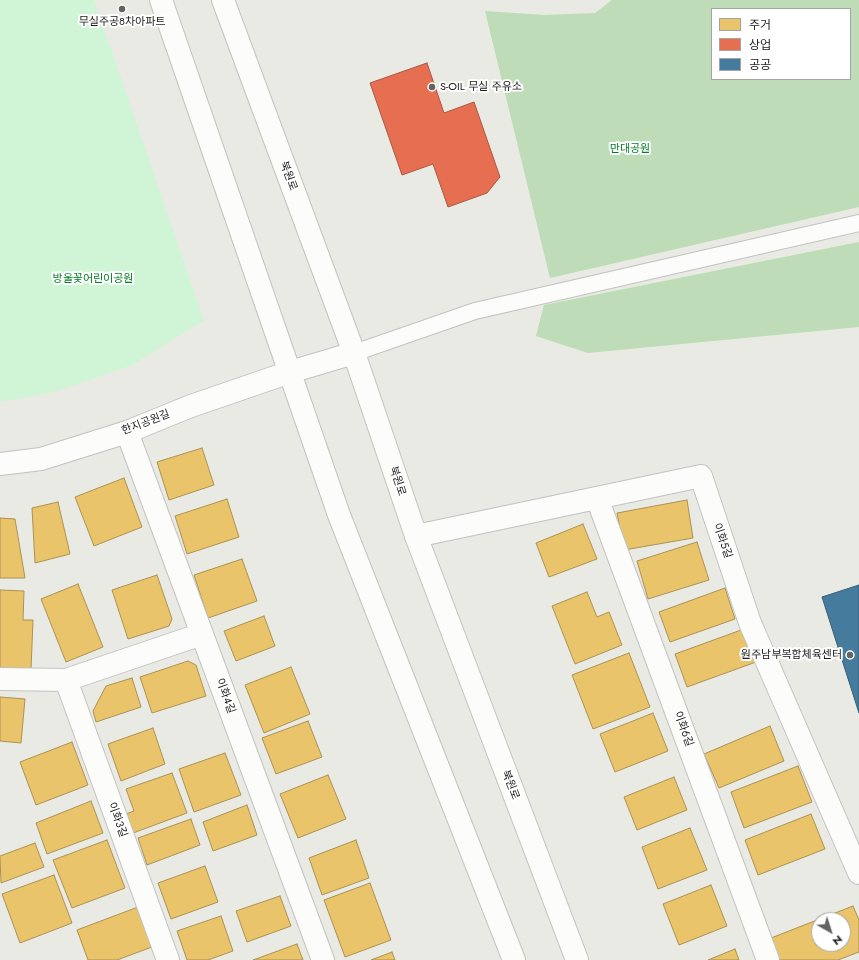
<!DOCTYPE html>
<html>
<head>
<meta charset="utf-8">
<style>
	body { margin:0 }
	#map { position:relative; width:859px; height:960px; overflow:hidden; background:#eaeae4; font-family:Jost,"Noto Sans KR",sans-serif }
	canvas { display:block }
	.legend { position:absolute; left:711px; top:8px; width:140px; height:72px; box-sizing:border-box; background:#fff; border:1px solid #a4a4a4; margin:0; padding:5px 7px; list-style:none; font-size:12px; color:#1b1b1b }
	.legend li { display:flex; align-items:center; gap:8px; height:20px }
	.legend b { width:20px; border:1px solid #a4a4a4 }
	.north { position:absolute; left:811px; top:912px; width:40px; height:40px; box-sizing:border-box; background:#fff; border:1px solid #a4a4a4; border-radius:50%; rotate:141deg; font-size:11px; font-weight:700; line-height:16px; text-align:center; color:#1b1b1b }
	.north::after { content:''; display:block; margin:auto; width:14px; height:18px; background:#636361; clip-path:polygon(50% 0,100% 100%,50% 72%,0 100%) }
</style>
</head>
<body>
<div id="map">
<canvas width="859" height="960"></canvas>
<ul class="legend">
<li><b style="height:11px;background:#e9c46a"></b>주거</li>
<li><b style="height:11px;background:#e76f51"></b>상업</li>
<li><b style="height:11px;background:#457b9d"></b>공공</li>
</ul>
<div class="north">N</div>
</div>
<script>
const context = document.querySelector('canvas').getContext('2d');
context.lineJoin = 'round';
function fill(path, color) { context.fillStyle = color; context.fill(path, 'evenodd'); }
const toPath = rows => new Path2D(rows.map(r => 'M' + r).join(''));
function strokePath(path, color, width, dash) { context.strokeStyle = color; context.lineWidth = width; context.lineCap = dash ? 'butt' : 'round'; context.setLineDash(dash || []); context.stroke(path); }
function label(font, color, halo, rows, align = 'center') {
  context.font = font + ' Jost,"Noto Sans KR",sans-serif'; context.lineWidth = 4; context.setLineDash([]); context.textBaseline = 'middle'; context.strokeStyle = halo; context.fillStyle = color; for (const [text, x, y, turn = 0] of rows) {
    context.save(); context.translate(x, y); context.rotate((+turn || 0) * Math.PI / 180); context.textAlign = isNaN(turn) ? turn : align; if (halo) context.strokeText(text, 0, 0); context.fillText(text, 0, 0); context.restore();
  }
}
fill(toPath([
	[612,0,859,0,859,207,550,278,485,11,544,15,595,13],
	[712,9,850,9,850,79,712,79],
	[859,242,859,327,588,353,536,336,544,305]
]), '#bddcb7');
fill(toPath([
	[0,0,94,0,204,320,132,365,54,392,0,402]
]), '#cff4d6');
const homes = toPath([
	[202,448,214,485,169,500,157,462,202,448],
	[124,478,142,527,94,546,75,497,124,478],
	[227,499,239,537,187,554,175,516,227,499],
	[687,500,693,538,624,550,617,513,687,500],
	[58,502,70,554,35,563,32,508,58,502],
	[0,518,15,519,25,578,0,578,0,518],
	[583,524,597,559,549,577,536,543,583,524],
	[697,542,709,580,648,599,637,561,697,542],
	[242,559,257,601,208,618,194,575,242,559],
	[157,575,172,619,169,626,128,639,112,590,157,575],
	[78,584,103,647,66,662,41,599,78,584],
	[725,588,735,619,670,642,659,612,725,588],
	[0,590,24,591,23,620,33,620,31,670,0,670,0,590],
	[587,592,597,617,609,612,622,645,575,664,552,606,587,592],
	[264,616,275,646,236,661,224,631,264,616],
	[744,629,756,662,687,687,675,654,744,629],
	[629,653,650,707,593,729,572,675,629,653],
	[188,661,196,665,206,696,152,713,140,677,188,661],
	[291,667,310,714,264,733,245,685,291,667],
	[132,678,141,707,96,722,93,711,106,686,132,678],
	[0,697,25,699,21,743,0,741,0,697],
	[653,713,668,751,615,772,600,734,653,713],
	[308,721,322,757,276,774,262,738,308,721],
	[770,726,784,761,719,788,704,754,770,726],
	[153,728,165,764,121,781,108,744,153,728],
	[72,742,88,785,36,805,20,762,72,742],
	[225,753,241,795,194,812,179,769,225,753],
	[798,766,812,802,744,828,731,792,798,766],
	[172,773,187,813,133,833,126,814,134,811,126,789,172,773],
	[328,775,346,819,298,838,280,794,328,775],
	[674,777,687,810,637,830,624,797,674,777],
	[91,801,103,833,47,854,36,823,91,801],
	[247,805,257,835,213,851,203,822,247,805],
	[811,814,825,849,758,875,745,840,811,814],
	[191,819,200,845,147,865,138,838,191,819],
	[690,828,707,870,658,889,642,847,690,828],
	[107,840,125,888,72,908,53,860,107,840],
	[356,840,369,878,322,895,309,858,356,840],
	[35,843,44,867,1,883,0,856,35,843],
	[205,866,218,902,171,919,158,883,205,866],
	[54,875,72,923,20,943,2,894,54,875],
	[370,883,391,940,345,957,324,900,370,883],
	[711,885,727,926,679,945,663,904,711,885],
	[280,896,291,926,247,942,236,911,280,896],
	[853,906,859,920,859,952,838,960,779,960,771,938,853,906],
	[819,920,843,920,843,944,819,944,819,920],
	[138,907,152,947,117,960,88,960,77,930,138,907],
	[221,916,233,951,208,960,187,960,177,931,221,916],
	[297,944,303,960,253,960,297,944],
	[735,949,739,960,708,960,735,949],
	[392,952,395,960,371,960,392,952]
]);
fill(homes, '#e9c46a');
strokePath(homes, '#ab9152', 1);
const shops = toPath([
	[427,63,444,113,474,102,500,177,487,193,448,207,433,164,402,175,370,83,427,63]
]);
fill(shops, '#e76f51');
strokePath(shops, '#aa5641', 1);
const public = toPath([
	[859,585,859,713,822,597,859,585]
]);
fill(public, '#457b9d');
strokePath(public, '#385e76', 1);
const service = toPath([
	[354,353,475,311,859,223]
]);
const minor = toPath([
	[127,432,323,960],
	[597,498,768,960],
	[416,536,701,476,750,623,859,873],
	[0,679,66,680,202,634],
	[66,680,168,960]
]);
const tertiary = toPath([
	[161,0,339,515,514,960],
	[223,0,354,353,416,536,577,960],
	[0,464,41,459,127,432,191,406,290,372,354,353]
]);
strokePath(service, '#c2c2c0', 18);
strokePath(minor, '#c2c2c0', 24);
strokePath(tertiary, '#c2c2c0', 24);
strokePath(service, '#fcfcfb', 16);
strokePath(minor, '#fcfcfb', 22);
strokePath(tertiary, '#fcfcfb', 22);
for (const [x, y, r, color] of [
	[122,9,4,"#636361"],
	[432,87,4,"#636361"],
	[850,655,4,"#636361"]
]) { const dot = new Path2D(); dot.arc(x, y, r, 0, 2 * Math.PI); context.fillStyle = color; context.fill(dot); strokePath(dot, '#fff', 1.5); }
label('11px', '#1b1b1b', '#fff', [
	["무실주공8차아파트",122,22],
	["S-OIL 무실 주유소",440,87,"left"],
	["원주남부복합체육센터",842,655,"right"]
]);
label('11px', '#057e25', '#fff', [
	["만대공원",630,149],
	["방울꽃어린이공원",93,279]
]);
label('11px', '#1b1b1b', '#fff', [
	["북원로",288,176,70],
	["한지공원길",146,423,-21],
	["북원로",397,481,72],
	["이화5길",722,541,71],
	["이화4길",225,696,70],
	["이화6길",683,729,70],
	["북원로",510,785,69],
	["이화3길",117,820,70]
]);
</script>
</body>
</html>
